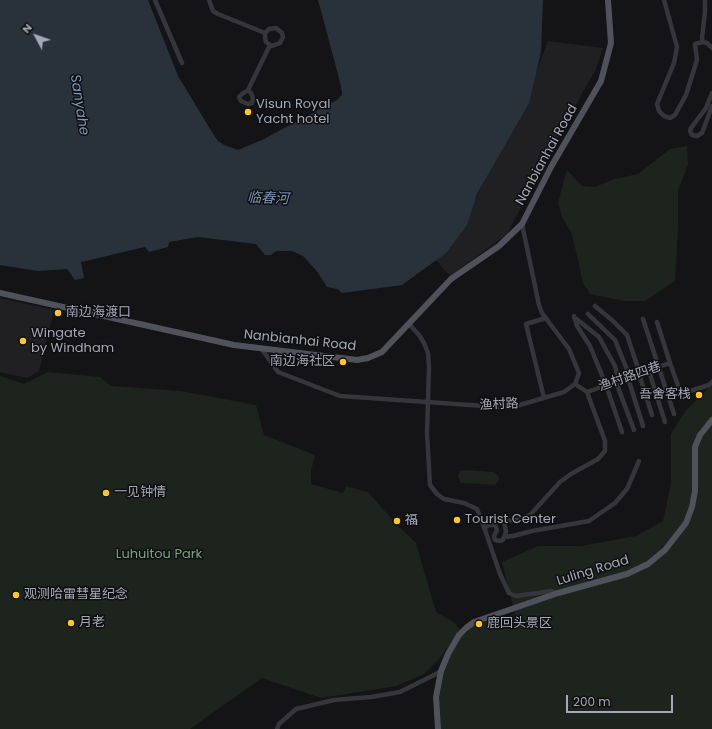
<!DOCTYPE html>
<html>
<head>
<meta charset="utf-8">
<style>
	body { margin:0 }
	#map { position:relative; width:712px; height:729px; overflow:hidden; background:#141416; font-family:Poppins,sans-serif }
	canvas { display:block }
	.north { position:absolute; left:16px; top:16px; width:40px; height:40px; -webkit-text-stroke:3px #0f0f11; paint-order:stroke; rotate:311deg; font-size:11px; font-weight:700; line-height:16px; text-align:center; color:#a4a9b8 }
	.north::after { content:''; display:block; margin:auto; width:14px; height:18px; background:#a4a9b8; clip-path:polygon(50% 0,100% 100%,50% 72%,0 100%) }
	.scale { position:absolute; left:566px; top:695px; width:107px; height:18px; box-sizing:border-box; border:2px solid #a4a9b8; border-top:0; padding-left:5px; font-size:12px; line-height:14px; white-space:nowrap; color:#a4a9b8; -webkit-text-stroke:3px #0f0f11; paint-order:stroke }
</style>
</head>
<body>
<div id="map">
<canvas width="712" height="729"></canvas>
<div class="north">N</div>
<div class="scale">200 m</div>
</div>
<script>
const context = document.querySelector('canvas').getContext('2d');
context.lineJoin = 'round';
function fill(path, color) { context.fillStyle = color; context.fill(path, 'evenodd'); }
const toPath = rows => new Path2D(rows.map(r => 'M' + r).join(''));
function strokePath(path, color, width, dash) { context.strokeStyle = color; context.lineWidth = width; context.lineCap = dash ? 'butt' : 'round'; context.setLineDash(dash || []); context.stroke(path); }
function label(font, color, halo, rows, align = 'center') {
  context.font = font + ' Poppins,"Noto Sans SC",sans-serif'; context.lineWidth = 3; context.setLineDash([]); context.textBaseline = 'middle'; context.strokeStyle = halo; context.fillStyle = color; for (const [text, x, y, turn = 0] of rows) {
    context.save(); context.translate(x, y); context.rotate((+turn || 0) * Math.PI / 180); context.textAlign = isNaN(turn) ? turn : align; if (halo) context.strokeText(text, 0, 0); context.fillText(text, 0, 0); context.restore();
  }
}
fill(toPath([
	[548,41,603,48,596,69,562,129,507,234,450,276,435,259,459,231,522,108],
	[0,298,54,310,39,371,27,378,0,372]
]), '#202023');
fill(toPath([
	[687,146,688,165,678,190,678,230,675,281,645,301,624,301,590,294,583,283,572,234,562,217,558,203,566,172,568,171,582,186,595,187,614,179,638,174,670,149],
	[48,372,100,377,111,386,181,391,256,405,264,435,315,455,311,471,311,484,343,493,346,486,368,492,397,525,416,543,436,612,455,623,460,630,440,658,424,674,396,686,321,698,262,678,190,729,0,729,0,376,24,384],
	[712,385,712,729,439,729,437,678,455,642,469,626,515,614,502,562,538,546,581,546,636,536,663,521,671,483,671,434,686,410],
	[464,470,494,472,499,477,499,480,495,485,463,483,460,482,458,476,460,471]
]), '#1c241d');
fill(toPath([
	[0,0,148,0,178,76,212,132,218,141,224,145,238,150,264,139,337,100,342,95,342,92,339,78,318,0,543,0,541,52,529,103,477,194,467,225,446,253,402,285,342,293,338,289,327,287,316,270,303,256,292,251,276,251,271,255,265,255,256,244,198,237,169,242,168,247,149,252,145,247,81,262,84,278,75,280,67,269,38,271,0,265]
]), '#29323b');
strokePath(toPath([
	[155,0,182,63],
	[209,0,213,11,218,14,265,33,269,29,276,28,282,33,283,37,280,43,272,46,266,42,265,37,265,33],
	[664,0,677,47,674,63,657,104,659,111,664,116,670,118,675,115,686,95,697,60,695,44,703,42],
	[705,0,705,12,702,38,703,42,707,43,712,48],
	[248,90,251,93,253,98,252,103,248,104,241,101,239,97,242,94,248,90,270,45],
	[712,93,706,108,691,128,690,131,692,135,697,136,702,133,712,106],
	[595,306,613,321,627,335,640,374],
	[588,314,615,340,630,377],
	[574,316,577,326,590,346,606,385,622,432],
	[574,317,599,337,615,366,619,381],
	[643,319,674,414],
	[657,322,670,363],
	[409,324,419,335,424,343,428,353,429,367,427,433,430,485,437,494,444,499,464,503,477,509,483,524,500,574,509,593,516,596,551,591,558,593],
	[261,348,278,372,340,396,499,407,513,407,564,392,575,384,579,373,569,349,542,313,539,305,522,224],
	[649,371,665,422],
	[639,374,652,415],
	[628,378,643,426],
	[616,382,634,430],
	[575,384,587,392,670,363,681,394,709,385,712,382],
	[544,398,526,324,546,318],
	[504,521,517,520,530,515,560,482,571,474,598,459,605,451,605,441,587,392],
	[484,528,489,525,495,525,497,530,494,536,495,540,500,541,503,540,506,532,504,521,494,519],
	[504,537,513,536,532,531,589,521,615,503,627,489,639,461],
	[277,729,279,724,296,709,334,700,371,697,400,692,436,674,441,671]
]), '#35353c', 4.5);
strokePath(toPath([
	[0,293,234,345,357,360,368,358,382,352,451,279,499,246,522,224,551,167,601,81,611,43,608,0],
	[438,729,436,697,441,671,448,654,459,635,466,628,474,622,558,593,627,574,648,564,665,550,686,523,692,507,695,491,695,447,700,435,712,420]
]), '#50525b', 6);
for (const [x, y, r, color] of [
	[248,112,4,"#ffc723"],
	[58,313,4,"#ffc723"],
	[23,341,4,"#ffc723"],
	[343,362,4,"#ffc723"],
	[699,395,4,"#ffc723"],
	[106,493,4,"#ffc723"],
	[457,520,4,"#ffc723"],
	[397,521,4,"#ffc723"],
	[16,595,4,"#ffc723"],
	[71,623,4,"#ffc723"],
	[479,624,4,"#ffc723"]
]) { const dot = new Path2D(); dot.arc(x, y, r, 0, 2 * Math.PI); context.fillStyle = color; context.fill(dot); strokePath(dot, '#0f0f11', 1.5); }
label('13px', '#a4a9b8', '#0f0f11', [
	["Visun Royal",256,105],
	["Yacht hotel",256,120],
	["南边海渡口",66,313],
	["Wingate",31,334],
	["by Windham",31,349],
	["南边海社区",335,362,"right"],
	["吾舍客栈",691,395,"right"],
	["一见钟情",114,493],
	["Tourist Center",465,520],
	["福",405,521],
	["观测哈雷彗星纪念",24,595],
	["月老",79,623],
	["鹿回头景区",487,624]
], 'left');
label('13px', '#a4a9b8', '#0f0f11', [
	["Nanbianhai Road",547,155,-61],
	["Nanbianhai Road",300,341,6],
	["渔村路四巷",630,377,-19],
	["渔村路",499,405,-3],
	["Luling Road",593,571,-17]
]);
label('13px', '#79a57f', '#0f0f11', [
	["Luhuitou Park",159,555]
]);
label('italic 14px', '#7894b7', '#0f0f11', [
	["Sanyahe",79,105,81],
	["临春河",268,199,2]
]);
</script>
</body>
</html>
